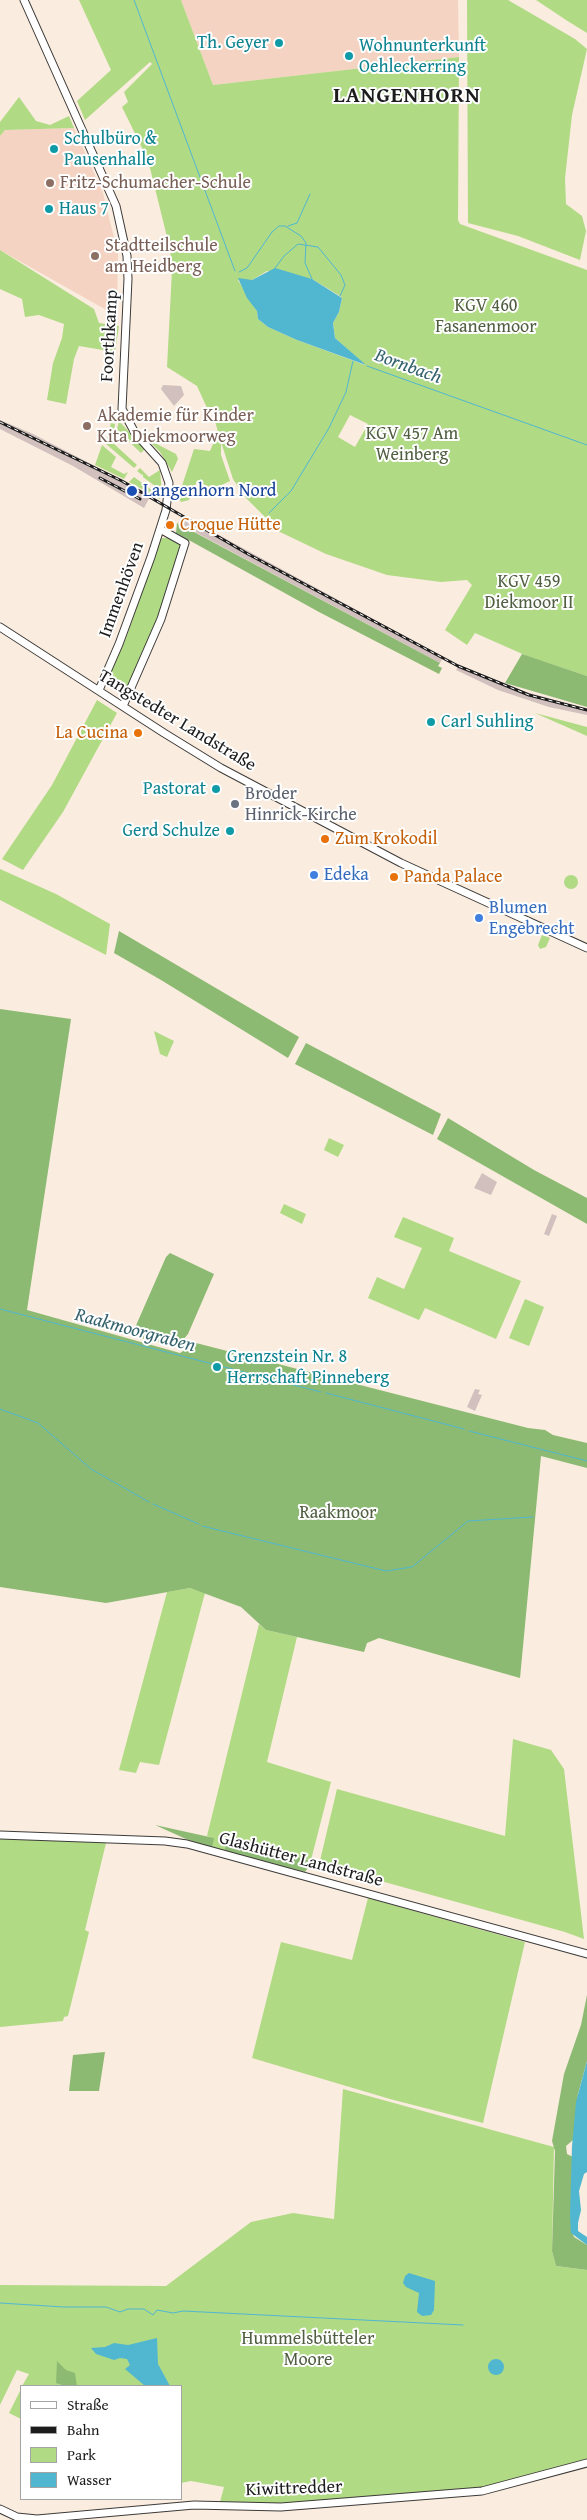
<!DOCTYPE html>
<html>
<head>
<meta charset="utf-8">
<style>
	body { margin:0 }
	#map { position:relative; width:587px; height:2520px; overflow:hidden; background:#faecde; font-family:"Gentium Book Plus",serif }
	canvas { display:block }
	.legend { position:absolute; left:20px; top:2385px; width:162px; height:115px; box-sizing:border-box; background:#fff; border:1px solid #a4a4a4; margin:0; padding:6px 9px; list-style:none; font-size:15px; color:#1c1c1c }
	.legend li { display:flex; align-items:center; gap:10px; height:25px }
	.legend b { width:25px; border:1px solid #a4a4a4 }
</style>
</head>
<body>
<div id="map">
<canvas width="587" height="2520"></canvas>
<ul class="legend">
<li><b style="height:6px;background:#fff"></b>Straße</li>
<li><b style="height:6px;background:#1c1c1c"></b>Bahn</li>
<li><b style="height:14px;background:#b1da85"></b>Park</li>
<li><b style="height:14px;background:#51b7d0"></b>Wasser</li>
</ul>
</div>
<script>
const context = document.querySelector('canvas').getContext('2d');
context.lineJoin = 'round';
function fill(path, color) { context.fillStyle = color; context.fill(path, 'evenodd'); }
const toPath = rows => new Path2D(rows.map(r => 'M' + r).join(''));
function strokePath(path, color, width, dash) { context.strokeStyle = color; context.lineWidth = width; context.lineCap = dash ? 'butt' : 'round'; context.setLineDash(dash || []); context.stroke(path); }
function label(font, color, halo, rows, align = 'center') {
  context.font = font + ' "Gentium Book Plus",serif'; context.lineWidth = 4; context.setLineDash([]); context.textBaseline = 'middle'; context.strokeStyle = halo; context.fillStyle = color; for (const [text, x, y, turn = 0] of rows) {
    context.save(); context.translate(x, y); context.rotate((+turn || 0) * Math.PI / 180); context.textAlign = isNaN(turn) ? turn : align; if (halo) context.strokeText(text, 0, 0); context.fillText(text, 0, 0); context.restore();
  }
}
fill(toPath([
	[181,0,458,0,459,57,213,85],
	[74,128,103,193,118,254,117,316,0,250,0,136,5,130]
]), '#f5d3c2');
fill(toPath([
	[163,385,181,386,184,395,174,406,161,389],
	[0,420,33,434,151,495,144,508,73,466,0,429],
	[182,515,443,657,440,663,178,523],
	[459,665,526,692,587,709,587,715,549,707,498,690,456,670],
	[482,1173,497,1182,491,1195,474,1188],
	[552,1214,557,1216,549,1236,544,1234],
	[475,1389,480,1390,478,1394,482,1395,475,1411,467,1407]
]), '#d1c0bd');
fill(toPath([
	[79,0,181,0,213,85,459,57,458,220,460,224,587,270,587,676,527,656,475,633,467,645,445,630,472,585,467,580,441,582,387,575,326,554,280,532,244,496,233,479,221,442,221,455,230,481,213,489,197,481,189,500,181,502,178,498,194,449,210,451,218,432,215,421,218,414,208,410,197,386,167,367,172,270,170,249,148,160,122,107,128,102,124,92,152,64,150,62,85,120,77,101,111,70],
	[267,271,312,279,340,296,342,298,339,312,333,323,335,338,365,365,297,340,268,327,258,319,257,311,238,280,252,280],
	[350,415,368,424,355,447,338,437],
	[467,0,508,0,575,39,587,49,572,115,565,178,566,204,582,216,586,231,580,260,518,236,468,223],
	[536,0,587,0,587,33,566,20],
	[19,97,36,121,50,125,69,116,74,128,5,130,0,136,0,122],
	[0,250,94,309,99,323,119,326,115,352,79,346,74,359,66,404,47,400,53,363,62,338,64,324,39,315,25,317,22,299,0,289],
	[119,421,145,449,141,453,120,433,118,435,116,433],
	[111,423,115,424,112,442,137,465,134,468,106,444],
	[147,439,176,454,178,459,172,472,160,452],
	[102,445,116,457,111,467,124,474,128,472,124,479,95,465],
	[140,468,149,477,160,470,162,494,158,491,159,489,143,477,143,474,142,475,137,471],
	[134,477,160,496,160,499,129,482],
	[161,538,168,538,181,546,156,622,125,696,105,685,126,638],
	[97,700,117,713,63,812,23,870,2,859,52,785],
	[535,713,587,727,587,736],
	[0,869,56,894,110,924,106,955,0,900],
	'564 882a7 7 0 1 1 14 0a7 7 0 1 1-14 0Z',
	[542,935,550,938,546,947,540,949,538,945],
	[154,1031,174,1041,167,1057,160,1054],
	[329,1138,344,1145,338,1157,324,1150],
	[284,1204,306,1214,302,1224,280,1213],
	[403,1217,454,1238,449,1251,521,1281,496,1339,425,1308,419,1320,368,1298,377,1277,404,1289,422,1248,394,1237],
	[525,1299,544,1307,529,1346,509,1338],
	[190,1588,205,1593,159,1765,140,1762,136,1773,119,1770,167,1592],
	[259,1624,266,1630,297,1637,267,1762,331,1782,311,1860,227,1842,224,1852,212,1848,213,1838,207,1836],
	[513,1739,551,1750,564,1769,584,1939,565,1932,370,1878,330,1867,318,1869,337,1789,505,1836],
	[0,1837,106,1843,85,1930,89,1932,68,2016,64,2017,63,2021,0,2027],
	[368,1898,525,1942,483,2123,390,2099,252,2058,281,1942,352,1960],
	[343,2089,554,2147,552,2251,556,2266,587,2270,587,2460,482,2488,281,2505,220,2502,224,2487,191,2481,181,2483,181,2386,22,2386,29,2374,17,2370,0,2405,0,2285,166,2286,251,2222,293,2213,334,2219],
	[21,2389,21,2419,9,2413]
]), '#b1da85');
fill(toPath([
	[177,523,440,663,438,666,442,668,439,674,319,612,176,533],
	[522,654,587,676,587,707,505,683],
	[119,931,299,1037,288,1058,161,980,114,953],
	[0,1009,71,1019,27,1310,180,1353,196,1343,528,1428,545,1430,553,1435,587,1443,587,1468,541,1456,520,1678,379,1638,367,1643,364,1652,266,1630,241,1607,190,1588,106,1603,0,1587],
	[306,1043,441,1114,433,1135,295,1064],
	[448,1118,534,1170,587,1198,587,1224,437,1139],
	[170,1253,214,1274,188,1334,182,1341,171,1345,137,1337,134,1330,166,1257],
	[155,1825,214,1838,212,1848,186,1839],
	[227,1841,289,1855,313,1861,305,1872,224,1852],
	[587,1995,587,2061,578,2094,573,2140,566,2146,567,2154,573,2157,571,2230,574,2237,587,2245,587,2270,556,2266,552,2251,555,2151,552,2141,564,2074,581,2025],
	[105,2052,99,2091,69,2091,73,2055],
	[57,2361,66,2370,75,2373,77,2386,65,2386,56,2383]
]), '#8cba72');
fill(toPath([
	[275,268,312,279,342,298,339,312,333,323,335,338,366,365,297,340,268,327,258,319,257,311,247,298,238,278,252,280],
	[587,2061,587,2172,584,2174,579,2191,581,2210,578,2223,578,2231,587,2237,587,2245,571,2233,570,2216,572,2146,576,2102],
	[409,2273,435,2281,434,2310,431,2315,422,2316,417,2312,419,2293,406,2287,403,2283,405,2276],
	[157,2338,158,2364,170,2386,145,2386,125,2369,130,2365,127,2359,120,2358,114,2360,96,2354,91,2348,105,2347,114,2343,128,2345],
	'488 2367a8 8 0 1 1 16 0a8 8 0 1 1-16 0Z'
]), '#51b7d0');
strokePath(toPath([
	[134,0,235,271],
	[288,226,297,223,310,194],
	[275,268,284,256,298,244,318,247,341,275,345,285,340,296],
	[239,272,247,268,272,232,279,226,285,226,301,236,306,243,305,263,312,279],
	[367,366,587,445],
	[269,513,291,491,329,428,346,392,353,361],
	[0,1309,321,1392],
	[326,1393,464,1429],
	[0,1409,38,1423,91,1469,149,1502],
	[469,1431,587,1461],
	[153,1504,199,1524],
	[202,1526,386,1571,412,1567,468,1521,533,1517],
	[0,2303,64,2307,106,2307,120,2312,128,2309,144,2309,153,2315,157,2310,173,2313,183,2311,463,2325]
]), '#51b7d0', 1);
const minor = toPath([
	[24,0,116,206,127,256,128,279,122,409,135,433,162,463,169,483,166,510,151,557,119,644,99,690],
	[0,627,164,733,221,768,401,863,587,948],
	[123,706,161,619,185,543,160,529],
	[0,1835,165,1841,187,1844,587,1954],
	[0,2509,17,2517,37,2519,194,2505,281,2507,482,2491,587,2463]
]);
strokePath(minor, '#3d3b39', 9);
strokePath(minor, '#fff', 7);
const rail = toPath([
	[0,422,122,481,248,554,458,666,529,695,587,710],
	[100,478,140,499]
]);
strokePath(rail, '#1c1c1c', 3);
strokePath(rail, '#fff', 1, [4]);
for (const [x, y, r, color] of [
	[279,43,5,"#0f9aa8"],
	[349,56,5,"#0f9aa8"],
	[54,149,5,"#0f9aa8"],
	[50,183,5,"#8d6e63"],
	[49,209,5,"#0f9aa8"],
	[95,256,5,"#8d6e63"],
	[87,426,5,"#8d6e63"],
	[132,491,6,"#1a4fb4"],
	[170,525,5,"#e8710a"],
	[431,722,5,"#0f9aa8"],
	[138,733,5,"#e8710a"],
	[216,789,5,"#0f9aa8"],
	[235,804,5,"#6b7280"],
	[230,831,5,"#0f9aa8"],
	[325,839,5,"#e8710a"],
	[314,875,5,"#3f7fe0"],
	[394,877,5,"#e8710a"],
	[479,918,5,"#3f7fe0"],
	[217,1367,5,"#0f9aa8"]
]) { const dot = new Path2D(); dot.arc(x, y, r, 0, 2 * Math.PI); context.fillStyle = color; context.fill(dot); strokePath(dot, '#fff', 2); }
label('18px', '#0d838f', '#fff', [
	["Th. Geyer",269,43,"right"],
	["Wohnunterkunft",359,46],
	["Oehleckerring",359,67],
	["Schulbüro &",64,139],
	["Pausenhalle",64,160],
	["Haus 7",59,209],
	["Carl Suhling",441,722],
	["Pastorat",206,789,"right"],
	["Gerd Schulze",220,831,"right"],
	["Grenzstein Nr. 8",227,1357],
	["Herrschaft Pinneberg",227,1378]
], 'left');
label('18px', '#785e54', '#fff', [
	["Fritz-Schumacher-Schule",60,183],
	["Stadtteilschule",105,246],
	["am Heidberg",105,267],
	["Akademie für Kinder",97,416],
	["Kita Diekmoorweg",97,437]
], 'left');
label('18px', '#505e41', '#fff', [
	["KGV 460",486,306],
	["Fasanenmoor",486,327],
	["KGV 457 Am",412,434],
	["Weinberg",412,455],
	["KGV 459",529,582],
	["Diekmoor II",529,603],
	["Raakmoor",338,1513],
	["Hummelsbütteler",308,2339],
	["Moore",308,2360]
]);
label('18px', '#1c1c1c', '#fff', [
	["Foorthkamp",110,336,-87],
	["Immenhöven",122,590,-70],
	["Tangstedter Landstraße",177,721,31],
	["Glashütter Landstraße",301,1860,15],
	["Kiwittredder",294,2489,-2]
]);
label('18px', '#164399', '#fff', [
	["Langenhorn Nord",143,491]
], 'left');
label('18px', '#c56008', '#fff', [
	["Croque Hütte",180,525],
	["La Cucina",128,733,"right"],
	["Zum Krokodil",335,839],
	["Panda Palace",404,877]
], 'left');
label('18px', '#5b616d', '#fff', [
	["Broder",245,794],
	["Hinrick-Kirche",245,815]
], 'left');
label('18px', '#366cbe', '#fff', [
	["Edeka",324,875],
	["Blumen",489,908],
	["Engebrecht",489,929]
], 'left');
label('italic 19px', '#34626d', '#fff', [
	["Bornbach",408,367,20],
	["Raakmoorgraben",135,1331,15]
]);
context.letterSpacing = '1px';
label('bold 22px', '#1c1c1c', '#fff', [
	["LANGENHORN",407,96]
]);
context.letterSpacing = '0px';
</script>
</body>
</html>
